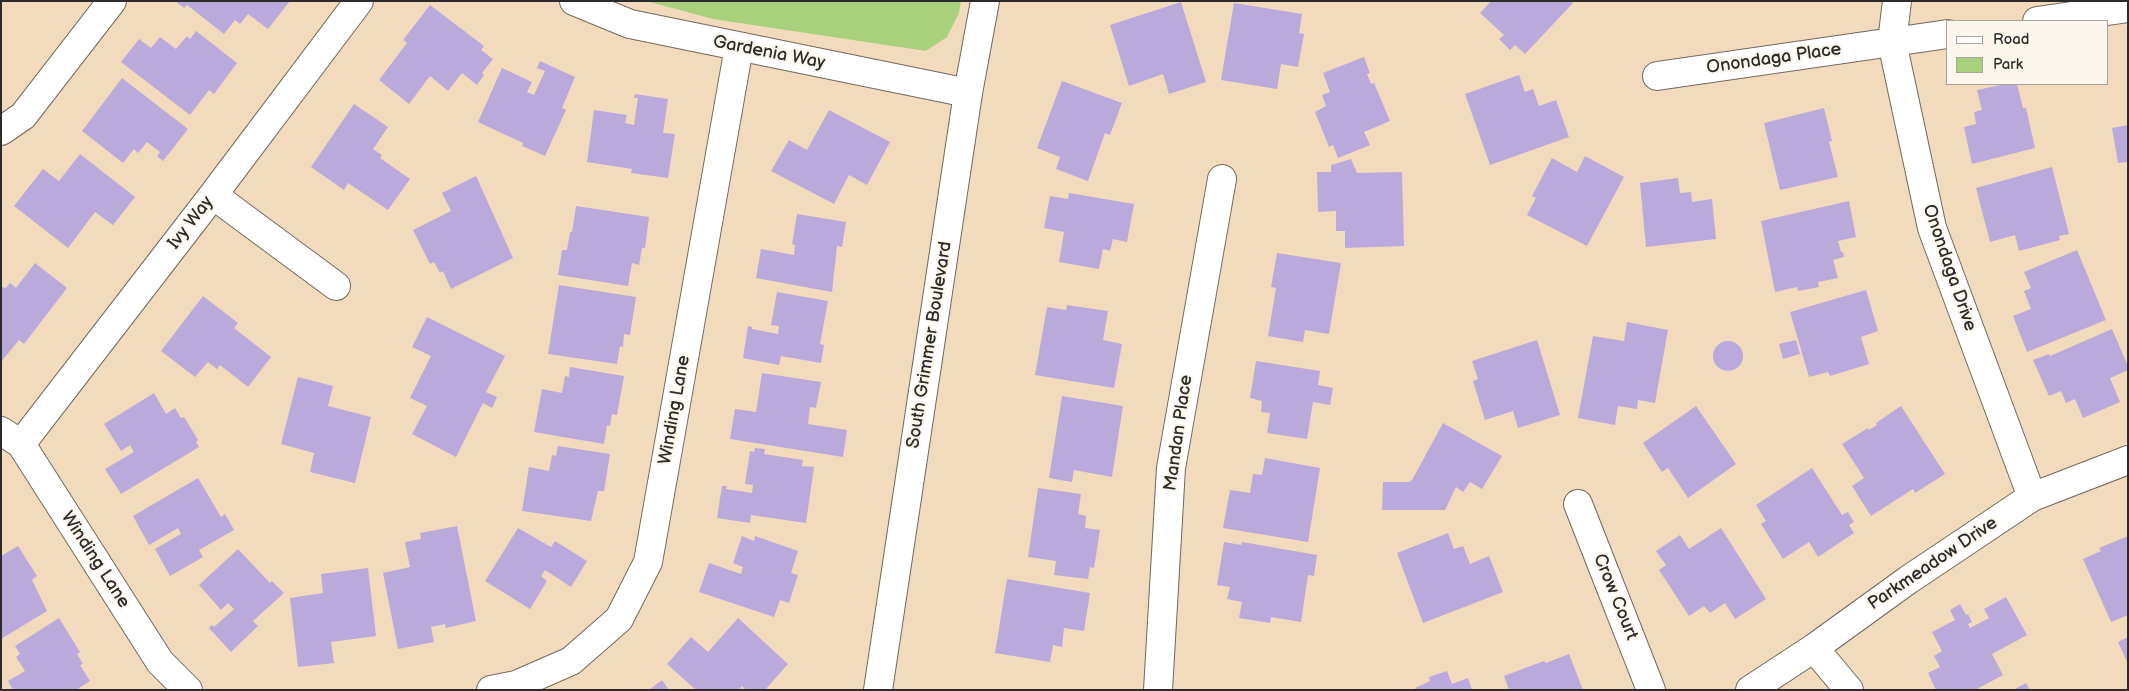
<!DOCTYPE html>
<html>
<head>
<meta charset="utf-8">
<style>
	body { margin:0 }
	#map { position:relative; width:2129px; height:691px; overflow:hidden; background:#f2dbbc; font-family:"Balsamiq Sans",sans-serif }
	canvas { display:block }
	.frame { position:absolute; inset:0; border:2px solid #2b2b2b; pointer-events:none }
	.legend { position:absolute; left:1946px; top:20px; width:162px; height:65px; box-sizing:border-box; background:#fbf7ec; border:1px solid #a8a59f; margin:0; padding:6px 9px; list-style:none; font-size:15px; color:#2b2b2b }
	.legend li { display:flex; align-items:center; gap:10px; height:25px }
	.legend b { width:25px; border:1px solid #a8a59f }
</style>
</head>
<body>
<div id="map">
<canvas width="2129" height="691"></canvas>
<div class="frame"></div>
<ul class="legend">
<li><b style="height:6px;background:#fff"></b>Road</li>
<li><b style="height:14px;background:#a9d17d"></b>Park</li>
</ul>
</div>
<script>
const context = document.querySelector('canvas').getContext('2d');
context.lineJoin = 'round';
function fill(path, color) { context.fillStyle = color; context.fill(path, 'evenodd'); }
const toPath = rows => new Path2D(rows.map(r => 'M' + r).join(''));
function strokePath(path, color, width, dash) { context.strokeStyle = color; context.lineWidth = width; context.lineCap = dash ? 'butt' : 'round'; context.setLineDash(dash || []); context.stroke(path); }
function label(font, color, halo, rows, align = 'center') {
  context.font = font + ' "Balsamiq Sans",sans-serif'; context.lineWidth = 4.5; context.setLineDash([]); context.textBaseline = 'middle'; context.strokeStyle = halo; context.fillStyle = color; for (const [text, x, y, turn = 0] of rows) {
    context.save(); context.translate(x, y); context.rotate((+turn || 0) * Math.PI / 180); context.textAlign = isNaN(turn) ? turn : align; if (halo) context.strokeText(text, 0, 0); context.fillText(text, 0, 0); context.restore();
  }
}
fill(toPath([
	[646,1,961,1,959,13,947,37,926,51,713,19]
]), '#a9d17d');
fill(toPath([
	[175,1,290,1,268,29,248,14,240,24,235,20,224,34,187,5,184,8],
	[1491,1,1571,1,1573,3,1525,54,1515,45,1510,50,1499,39,1504,35,1480,13],
	[1181,2,1206,82,1169,94,1163,74,1129,86,1110,25],
	[1234,3,1302,14,1299,33,1304,34,1298,67,1281,64,1277,89,1221,80],
	[430,5,484,46,481,50,493,59,482,73,484,75,477,85,462,73,448,91,430,76,409,104,379,80,407,43,403,40],
	[196,31,237,63,214,94,209,90,190,115,121,62,139,39,151,48,160,37,176,49,187,36,190,39],
	[1364,57,1370,73,1367,74,1371,84,1374,83,1390,121,1364,132,1370,145,1338,158,1333,145,1329,147,1315,112,1326,106,1322,95,1330,92,1323,73],
	[540,61,575,77,562,108,566,110,545,156,522,146,523,143,478,122,502,68,532,82,527,92,534,95,545,71,537,68],
	[1519,75,1525,92,1533,89,1539,106,1556,100,1569,137,1490,165,1465,94],
	[122,78,188,129,163,161,157,156,160,152,147,142,138,153,134,149,123,163,82,131],
	[1062,81,1122,103,1110,135,1105,133,1088,181,1056,169,1060,157,1037,148],
	[2005,84,2017,84,2023,108,2026,108,2035,148,1972,164,1964,127,1976,124,1974,112,1982,110,1977,90],
	[635,94,668,99,663,133,675,134,668,178,631,173,632,169,587,162,594,110,627,115,625,123,634,125,638,98,634,98],
	[354,104,388,127,373,149,382,155,380,158,410,179,388,210,348,183,344,190,311,167],
	[1824,108,1832,141,1829,142,1838,177,1780,190,1764,123],
	[829,110,890,142,867,185,849,175,834,204,771,171,789,140,807,150],
	[2128,125,2128,162,2118,163,2112,128],
	[80,154,135,197,113,225,95,212,68,248,14,206,43,169,59,181],
	[1585,156,1624,177,1587,246,1527,215,1536,198,1532,196,1552,158,1577,172],
	[1351,159,1357,173,1402,172,1404,246,1345,248,1345,231,1336,231,1336,211,1318,212,1317,172,1331,172,1331,165],
	[2052,167,2069,234,2059,236,2060,240,2019,251,2015,235,1990,242,1976,188],
	[476,176,513,258,451,289,443,271,440,273,434,262,430,264,413,230,451,211,442,193],
	[1678,178,1680,193,1691,192,1692,202,1712,199,1716,239,1646,247,1640,183],
	[1069,193,1134,204,1127,242,1113,239,1110,251,1103,249,1099,269,1059,262,1064,232,1044,228,1050,196,1068,199],
	[1849,201,1856,237,1838,241,1841,252,1843,252,1844,257,1833,260,1838,278,1818,282,1819,287,1798,291,1797,287,1775,292,1761,221],
	[576,206,649,217,645,248,642,248,639,265,632,263,628,286,558,275,562,250,567,250,570,232,572,232],
	[797,214,846,222,842,247,837,246,832,292,756,278,761,249,794,255,795,245,792,244],
	[2077,250,2106,320,2027,352,2013,316,2031,309,2024,291,2031,288,2024,272],
	[1277,253,1341,263,1329,334,1305,330,1303,342,1268,336,1276,288,1271,287],
	[35,263,67,288,24,344,19,340,1,362,1,287,6,288,10,283,16,288],
	[559,285,636,297,630,335,624,334,623,347,620,346,617,364,548,354],
	[1866,290,1878,331,1861,337,1869,364,1830,376,1828,372,1809,377,1790,312],
	[777,292,828,301,820,344,824,345,821,363,781,356,779,365,743,358,748,326,752,327,752,329,778,334,779,326,771,325],
	[203,296,238,323,234,328,271,357,248,387,220,365,217,369,208,362,195,377,161,351],
	[1067,305,1108,311,1103,340,1122,344,1114,388,1035,375,1047,307,1066,310],
	[427,317,505,356,486,392,497,397,492,408,483,403,456,457,412,434,427,406,410,398,431,356,412,347],
	[1627,322,1668,330,1655,403,1638,400,1637,409,1618,406,1615,425,1578,418,1593,336,1624,341],
	[2112,329,2128,366,2128,370,2110,378,2120,402,2083,418,2075,399,2066,403,2061,391,2049,396,2033,360,2049,354,2050,356],
	[1537,340,1560,415,1518,428,1513,411,1485,420,1473,381,1478,379,1472,361],
	[1796,340,1800,354,1783,359,1779,344],
	'1713 356a15 15 0 1 1 30 0a15 15 0 1 1-30 0Z',
	[1256,361,1320,371,1318,385,1333,388,1330,405,1313,402,1307,439,1267,433,1270,413,1261,412,1262,401,1250,398],
	[570,367,624,376,617,415,612,414,610,426,607,425,604,444,534,432,542,389,562,393,565,376,569,377],
	[762,373,821,382,816,408,810,407,808,424,847,430,843,457,730,439,735,409,756,412],
	[298,377,333,386,328,406,371,417,355,483,310,472,314,453,281,444],
	[154,393,166,414,175,408,181,418,184,417,198,440,196,442,199,447,121,494,105,469,134,452,130,445,121,451,104,424],
	[1062,396,1123,406,1112,477,1074,470,1072,482,1049,478],
	[1696,406,1736,464,1688,498,1668,468,1662,472,1643,443],
	[1901,406,1945,474,1915,493,1913,489,1871,516,1852,486,1864,478,1842,444,1868,428,1869,430,1877,425,1876,423],
	[1443,423,1502,456,1482,489,1470,482,1463,492,1456,487,1445,510,1382,510,1383,482,1409,482,1412,480],
	[558,446,610,454,604,491,598,491,591,521,522,511,529,467,549,471,552,455,556,456],
	[755,448,765,449,764,454,803,460,802,466,814,467,806,523,751,515,750,523,717,518,722,486,727,486,726,489,752,493,753,485,745,484,750,451,754,452],
	[1265,458,1320,468,1308,542,1223,528,1230,490,1250,493,1253,474,1262,475],
	[1812,468,1842,515,1848,512,1854,522,1849,525,1854,533,1818,557,1809,542,1783,559,1761,524,1766,521,1756,505],
	[198,478,221,517,225,514,234,530,199,550,203,557,170,576,155,549,181,534,178,528,149,545,133,516],
	[1038,488,1081,494,1078,514,1086,516,1085,528,1100,530,1094,568,1090,567,1088,579,1054,575,1056,561,1028,557],
	[457,526,476,621,446,628,445,624,431,627,434,642,398,649,383,573,410,567,405,542,421,539,420,533],
	[518,528,551,547,555,541,587,561,571,587,545,570,541,576,547,581,530,609,485,581],
	[1721,528,1766,599,1735,619,1725,603,1710,613,1704,606,1689,616,1659,570,1666,565,1656,551,1680,535,1689,549],
	[1448,533,1454,549,1463,546,1470,564,1489,556,1503,592,1423,623,1397,553],
	[742,536,754,541,755,536,798,551,791,573,798,575,789,603,780,600,774,617,699,592,709,563,741,574,743,567,733,563],
	[2128,536,2128,615,2111,622,2083,559,2101,551,2099,548],
	[1224,542,1241,545,1242,542,1317,555,1314,576,1308,575,1301,622,1271,617,1270,623,1239,618,1242,602,1227,599,1230,587,1217,585],
	[18,546,37,576,32,580,47,611,1,639,1,556],
	[238,549,270,583,272,581,284,593,253,621,258,626,231,652,209,628,212,625,214,627,234,609,228,603,221,610,199,585],
	[368,568,376,636,331,642,334,663,298,667,290,598,323,593,321,574],
	[1007,579,1090,593,1084,631,1064,628,1062,647,1053,645,1050,662,995,653],
	[2006,597,2027,635,1992,654,2003,675,1975,690,1936,690,1928,673,1940,667,1934,656,1942,651,1932,632,1955,620,1950,610,1960,604,1966,615,1968,614,1972,622,1968,624,1970,628,1989,618,1984,609],
	[59,618,80,652,77,654,83,664,80,665,90,681,76,690,13,690,8,681,25,671,16,657,20,654,15,646],
	[738,618,788,664,765,690,746,690,742,686,739,690,696,690,667,664,691,637,708,652],
	[2128,637,2128,664,2118,642],
	[1569,654,1583,690,1509,690,1504,676,1544,661,1546,663],
	[1447,671,1452,684,1468,678,1472,690,1416,690,1415,688,1430,681,1429,677],
	[662,680,669,690,649,690],
	[2026,683,2030,690,2013,690]
]), '#baaadb');
const minor = toPath([
	[574,1,630,24,968,93],
	[1897,1,1892,42,1932,228,2032,497],
	[2037,21,2128,8],
	[1657,76,1948,34],
	[1,131,23,116,112,1],
	[213,195,336,286],
	[1,431,21,444,160,662,188,690],
	[21,444,213,195,359,1],
	[1578,504,1651,690],
	[1814,648,1849,690],
	[491,690,516,685,571,661,619,619,648,562,739,47],
	[1158,690,1171,468,1222,179],
	[1750,690,1814,648,1908,580,2032,497,2128,460]
]);
const tertiary = toPath([
	[878,690,968,93,985,1]
]);
strokePath(minor, '#71695e', 30);
strokePath(tertiary, '#71695e', 30);
strokePath(minor, '#fff', 28);
strokePath(tertiary, '#fff', 28);
label('18px', '#2b2b2b', '#fbf7ec', [
	["Gardenia Way",769,53,11],
	["Onondaga Place",1774,59,-8],
	["Ivy Way",191,223,-52],
	["Onondaga Drive",1949,268,71],
	["South Grimmer Boulevard",930,345,-81],
	["Winding Lane",675,410,-80],
	["Mandan Place",1179,433,-82],
	["Winding Lane",95,560,57],
	["Parkmeadow Drive",1933,564,-34],
	["Crow Court",1615,597,68]
]);
</script>
</body>
</html>
